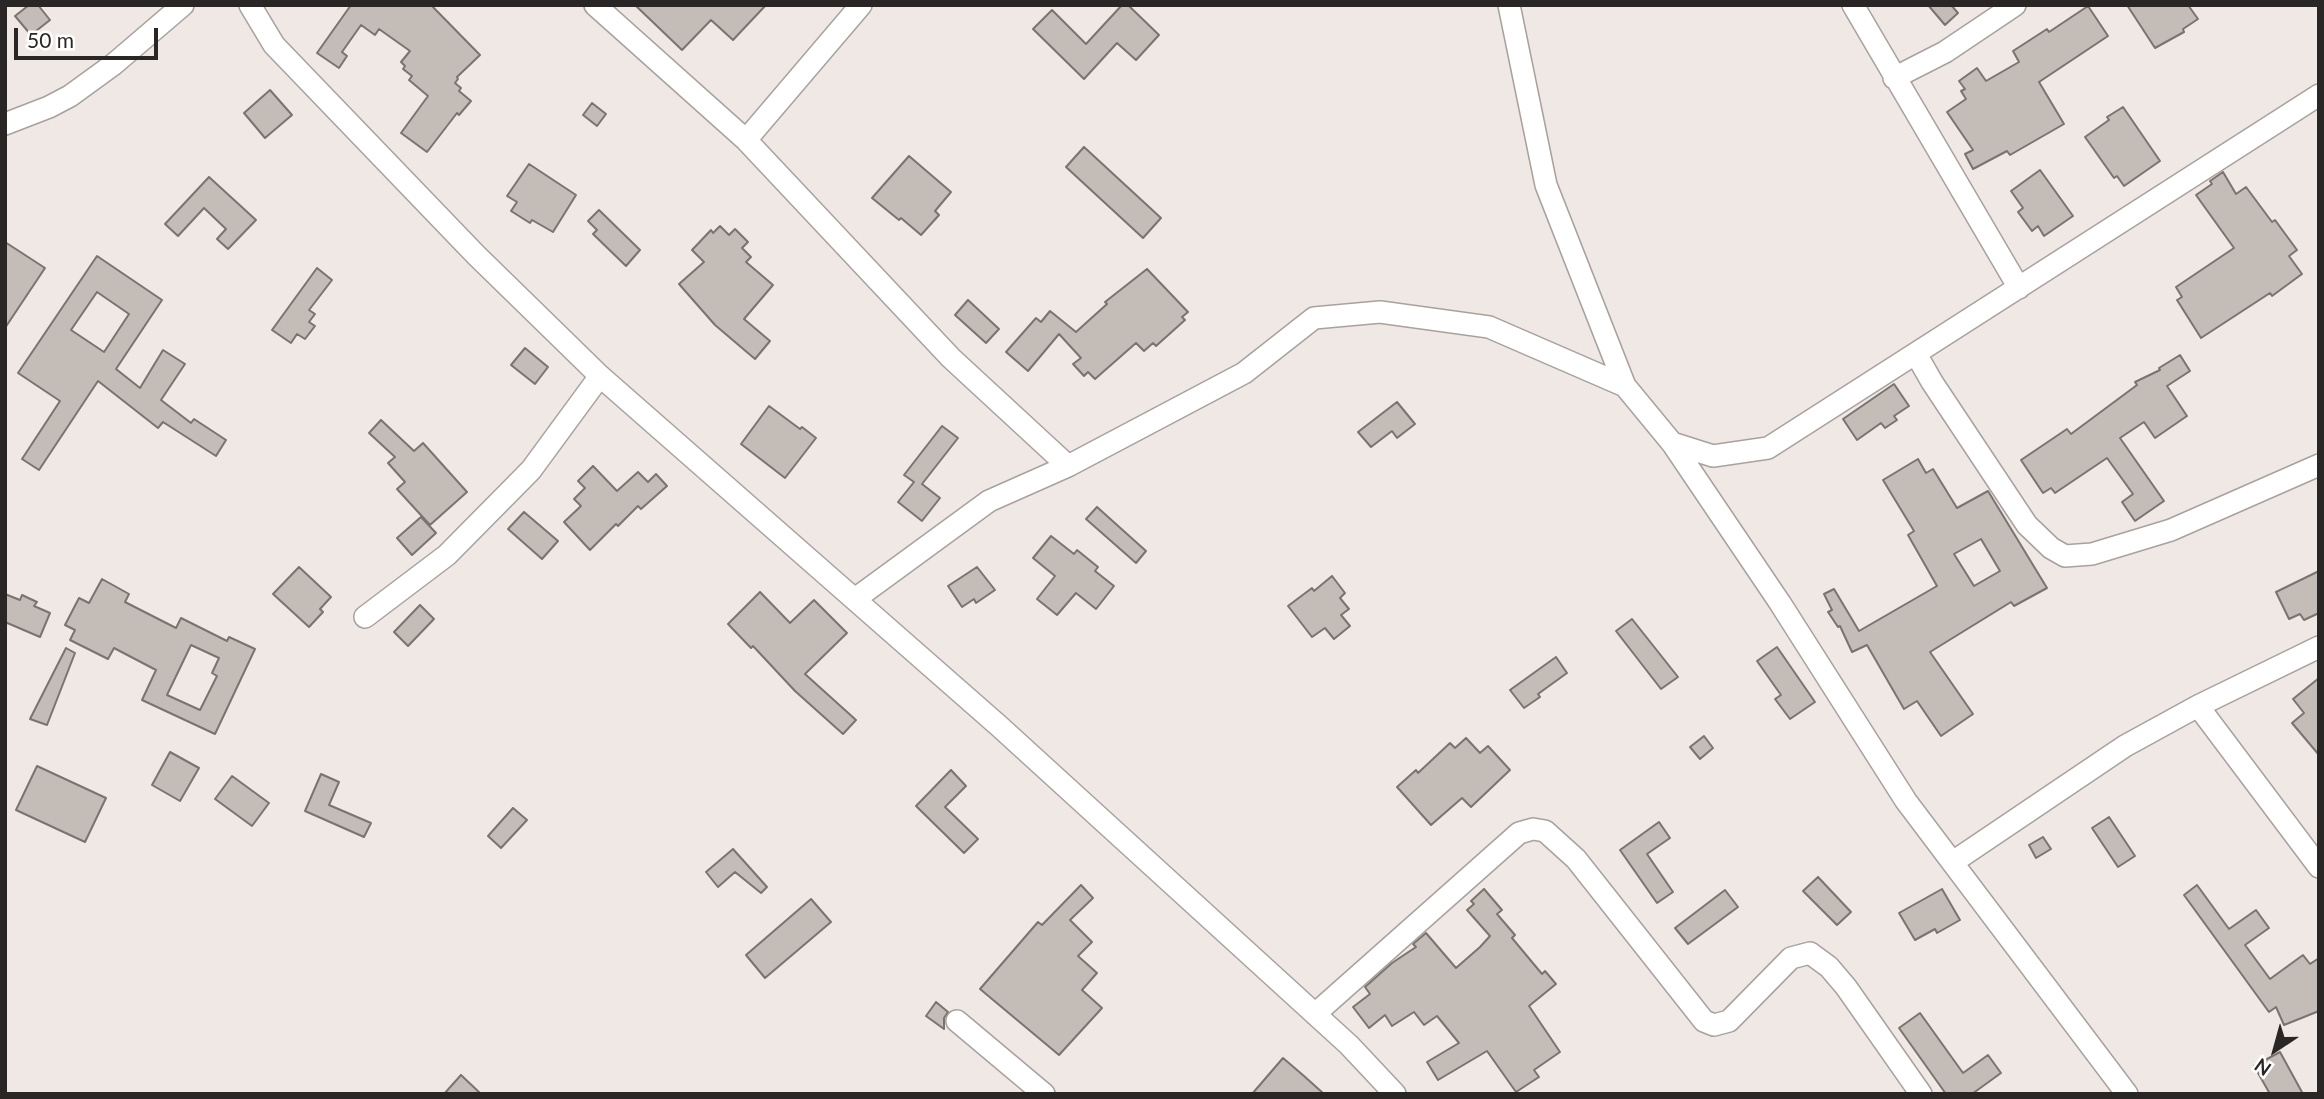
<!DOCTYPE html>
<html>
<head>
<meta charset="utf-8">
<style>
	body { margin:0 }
	#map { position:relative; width:2324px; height:1099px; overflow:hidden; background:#f0e8e4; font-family:Lato,sans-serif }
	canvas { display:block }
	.frame { position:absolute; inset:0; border:7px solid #292625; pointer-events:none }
	.north { position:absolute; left:2240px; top:1015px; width:70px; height:70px; -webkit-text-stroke:5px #fff; paint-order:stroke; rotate:216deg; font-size:19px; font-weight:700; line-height:28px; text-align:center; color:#292625 }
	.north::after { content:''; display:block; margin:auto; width:24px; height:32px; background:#292625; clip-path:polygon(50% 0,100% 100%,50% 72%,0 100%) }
	.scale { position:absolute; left:14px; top:28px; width:144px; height:32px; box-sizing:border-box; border:4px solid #292625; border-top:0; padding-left:9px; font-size:21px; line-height:24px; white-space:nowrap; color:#292625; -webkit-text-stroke:5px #fff; paint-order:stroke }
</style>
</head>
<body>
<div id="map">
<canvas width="2324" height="1099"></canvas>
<div class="frame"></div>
<div class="north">N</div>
<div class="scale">50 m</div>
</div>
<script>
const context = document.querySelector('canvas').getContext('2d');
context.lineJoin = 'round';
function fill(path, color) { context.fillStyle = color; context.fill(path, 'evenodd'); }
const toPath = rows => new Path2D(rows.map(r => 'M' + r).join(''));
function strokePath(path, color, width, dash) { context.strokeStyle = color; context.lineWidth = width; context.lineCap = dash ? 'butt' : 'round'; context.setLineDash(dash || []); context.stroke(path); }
const building = toPath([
	[29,5,38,5,50,20,31,35,15,16,29,5],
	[351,5,431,5,480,55,457,77,458,79,455,83,461,88,459,91,471,101,459,115,457,113,427,152,401,133,428,96,409,80,412,76,403,69,405,66,401,62,410,51,379,29,375,35,361,25,342,52,347,56,339,68,317,53,351,5],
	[635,5,766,5,733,40,711,20,682,50,635,5],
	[1122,5,1128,5,1159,35,1136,60,1117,43,1084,79,1033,29,1052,10,1086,44,1122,5],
	[1928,5,1951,5,1958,13,1945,25,1928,5],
	[2127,5,2188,5,2198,19,2183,29,2184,32,2155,48,2127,5],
	[2088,6,2108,36,2039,82,2064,124,2010,155,2007,151,1973,169,1965,154,1973,150,1947,112,1966,99,1961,91,1965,89,1959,81,1977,68,1986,81,2019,62,2013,51,2047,29,2049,32,2088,6],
	[270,90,292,115,265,138,244,113,270,90],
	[592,103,606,114,597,126,583,115,592,103],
	[2123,107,2160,161,2124,186,2117,176,2114,178,2085,137,2109,120,2107,117,2123,107],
	[1084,147,1161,218,1143,238,1066,167,1084,147],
	[909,156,951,192,935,211,939,215,921,235,901,218,899,220,872,198,909,156],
	[529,164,576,195,553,232,532,220,530,223,511,211,517,202,507,196,529,164],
	[2040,170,2073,216,2044,236,2038,226,2032,231,2018,212,2023,208,2011,191,2040,170],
	[2223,172,2236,194,2246,187,2272,222,2275,220,2297,250,2289,256,2302,274,2272,296,2270,293,2201,338,2177,300,2182,297,2176,287,2234,248,2196,195,2212,184,2210,181,2223,172],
	[209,177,256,220,228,249,217,239,226,229,204,208,178,236,165,224,209,177],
	[599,210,640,250,626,266,593,234,597,230,588,221,599,210],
	[720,226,729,235,735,229,748,242,742,248,751,257,746,262,773,285,744,319,770,341,755,359,715,325,679,284,704,262,692,250,711,230,713,233,720,226],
	[5,242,45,268,5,328,5,242],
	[97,256,162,300,116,369,140,388,163,350,185,364,161,400,191,423,194,419,226,440,216,456,163,422,158,428,98,381,39,470,22,459,60,401,18,373,97,256],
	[97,292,129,314,104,352,71,330,97,292],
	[317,268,332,280,309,310,315,314,309,322,315,326,305,339,297,334,291,343,272,330,317,268],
	[1147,269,1188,312,1182,317,1185,320,1156,346,1153,343,1144,351,1136,343,1095,379,1088,372,1084,376,1073,364,1081,358,1059,334,1028,371,1006,352,1036,318,1041,322,1050,311,1076,332,1107,304,1105,302,1147,269],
	[968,300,999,329,986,343,955,315,968,300],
	[525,348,548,367,535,384,511,365,525,348],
	[2180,355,2190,371,2167,386,2187,416,2155,438,2144,422,2120,438,2164,501,2135,521,2122,502,2133,494,2107,458,2055,493,2051,488,2043,493,2021,460,2067,429,2071,434,2137,385,2135,382,2160,370,2159,368,2180,355],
	[1894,384,1909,406,1894,416,1897,420,1885,428,1881,423,1857,440,1843,419,1894,384],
	[1397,402,1415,424,1397,438,1392,431,1371,447,1358,432,1397,402],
	[769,406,800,429,802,427,816,438,785,478,741,444,769,406],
	[381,420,414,451,423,443,467,492,430,525,397,489,405,482,388,463,395,457,369,433,381,420],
	[942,426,958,438,922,484,940,498,922,521,898,502,914,482,904,475,942,426],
	[1918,459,1926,473,1933,469,1957,508,1988,491,2047,588,2014,606,2011,602,1930,652,1973,714,1941,736,1917,701,1904,709,1867,645,1852,652,1840,626,1838,627,1828,612,1832,610,1824,594,1834,589,1859,631,1937,586,1908,535,1914,531,1883,480,1918,459],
	[1981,539,2000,571,1974,586,1954,554,1981,539],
	[593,466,617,491,638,472,648,482,656,474,667,486,641,509,638,506,618,526,616,524,590,550,564,522,581,506,574,499,585,488,578,481,593,466],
	[1097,507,1146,551,1136,563,1086,519,1097,507],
	[524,512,558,541,542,559,508,529,524,512],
	[421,517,436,533,412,555,397,538,421,517],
	[1051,536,1074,554,1077,550,1098,567,1095,571,1114,586,1096,609,1076,593,1057,615,1037,599,1055,576,1033,558,1051,536],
	[299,567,331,597,320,609,323,612,309,627,273,594,299,567],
	[977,567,995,590,976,603,974,599,962,607,948,586,977,567],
	[2319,571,2319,613,2304,620,2300,614,2289,619,2276,592,2319,571],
	[1332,576,1345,593,1340,598,1349,609,1341,615,1350,626,1334,639,1325,628,1312,637,1288,606,1312,588,1314,591,1332,576],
	[102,579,129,594,125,602,176,628,181,618,227,641,229,637,255,649,215,734,142,700,156,670,114,648,108,659,70,640,75,630,65,625,79,598,89,603,102,579],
	[191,645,219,658,212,673,217,676,200,710,167,695,191,645],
	[760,592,790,623,814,600,847,633,805,674,856,720,843,734,795,691,753,646,751,648,728,624,760,592],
	[5,594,20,600,22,595,37,602,34,606,50,613,40,637,5,622,5,594],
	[420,605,434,619,408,646,394,632,420,605],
	[1632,619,1678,677,1661,689,1616,631,1632,619],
	[1777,647,1815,702,1790,719,1775,699,1781,695,1757,661,1777,647],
	[66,648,75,653,47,725,30,719,66,648],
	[1556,657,1567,673,1538,694,1540,697,1524,708,1510,690,1556,657],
	[2319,678,2319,755,2292,723,2304,713,2293,699,2319,678],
	[1704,736,1713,748,1700,759,1690,747,1704,736],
	[1466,738,1480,753,1488,746,1510,770,1471,807,1462,798,1431,825,1397,787,1416,770,1418,773,1450,743,1455,748,1466,738],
	[170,752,199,768,180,801,152,785,170,752],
	[37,766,106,798,85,842,16,810,37,766],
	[951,770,966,786,945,807,978,839,964,853,916,806,951,770],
	[321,774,339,782,329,805,371,823,364,837,305,811,321,774],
	[232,776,269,803,252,826,215,799,232,776],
	[513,808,527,820,501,848,488,836,513,808],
	[2109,817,2135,856,2118,867,2092,828,2109,817],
	[1659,822,1670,838,1647,854,1673,892,1657,903,1620,850,1659,822],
	[2043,837,2051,849,2036,858,2029,845,2043,837],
	[733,849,767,887,761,893,735,872,718,887,706,872,733,849],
	[1818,877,1851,912,1837,925,1803,891,1818,877],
	[1081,885,1093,898,1070,920,1092,942,1078,956,1097,973,1082,990,1102,1008,1059,1055,980,989,1038,922,1042,925,1081,885],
	[2197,885,2229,929,2256,910,2269,928,2245,945,2270,979,2303,955,2310,964,2319,958,2319,1011,2284,1025,2276,1007,2269,1012,2184,895,2197,885],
	[1484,889,1502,910,1497,914,1515,935,1512,938,1542,974,1545,971,1556,984,1529,1006,1560,1052,1534,1070,1539,1077,1516,1092,1487,1051,1438,1080,1427,1062,1459,1043,1437,1016,1424,1025,1414,1012,1392,1026,1385,1015,1369,1028,1353,1007,1370,994,1365,987,1392,963,1416,947,1413,944,1426,933,1456,968,1480,947,1490,936,1467,910,1474,904,1471,901,1484,889],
	[1942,889,1960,920,1937,933,1935,929,1915,940,1899,913,1942,889],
	[1725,890,1738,907,1688,944,1675,928,1725,890],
	[811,899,831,922,765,978,746,955,811,899],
	[936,1002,948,1012,944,1018,944,1029,926,1016,936,1002],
	[1920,1013,1963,1073,1988,1055,2001,1073,1972,1094,1946,1094,1899,1028,1920,1013],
	[2280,1052,2303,1094,2270,1094,2254,1066,2280,1052],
	[1283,1058,1304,1076,1324,1094,1252,1094,1283,1058],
	[461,1075,481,1094,444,1094,461,1075]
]);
fill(building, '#c3bcb7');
strokePath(building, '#7a736f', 2);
const minor = toPath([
	[250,5,274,45,476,255,600,376,999,726,1349,1045,1395,1094],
	[595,5,746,140,951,358,1068,466,1244,373,1314,318,1380,312,1489,327,1625,386,1672,443,1713,456,1768,448,2319,95],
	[1509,5,1546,185,1625,386],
	[1853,5,2019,288],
	[1894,78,1945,52,2015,5],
	[5,124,49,107,70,96,114,64,183,5],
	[746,140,861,5],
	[1916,354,1932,382,2027,525,2051,548,2065,556,2092,554,2171,530,2319,465],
	[1672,443,1780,603,1906,801,2127,1094],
	[855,599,989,501,1068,466],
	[365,617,447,555,531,470,600,376],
	[2198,706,2319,867],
	[1953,862,2125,746,2198,706,2319,647],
	[1315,1014,1519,833,1533,829,1545,831,1576,859,1704,1021,1714,1025,1729,1021,1791,958,1810,953,1829,967,1846,987,1921,1094],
	[957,1021,1044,1094]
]);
strokePath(minor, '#a8a19e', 24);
strokePath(minor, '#fff', 21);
</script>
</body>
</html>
